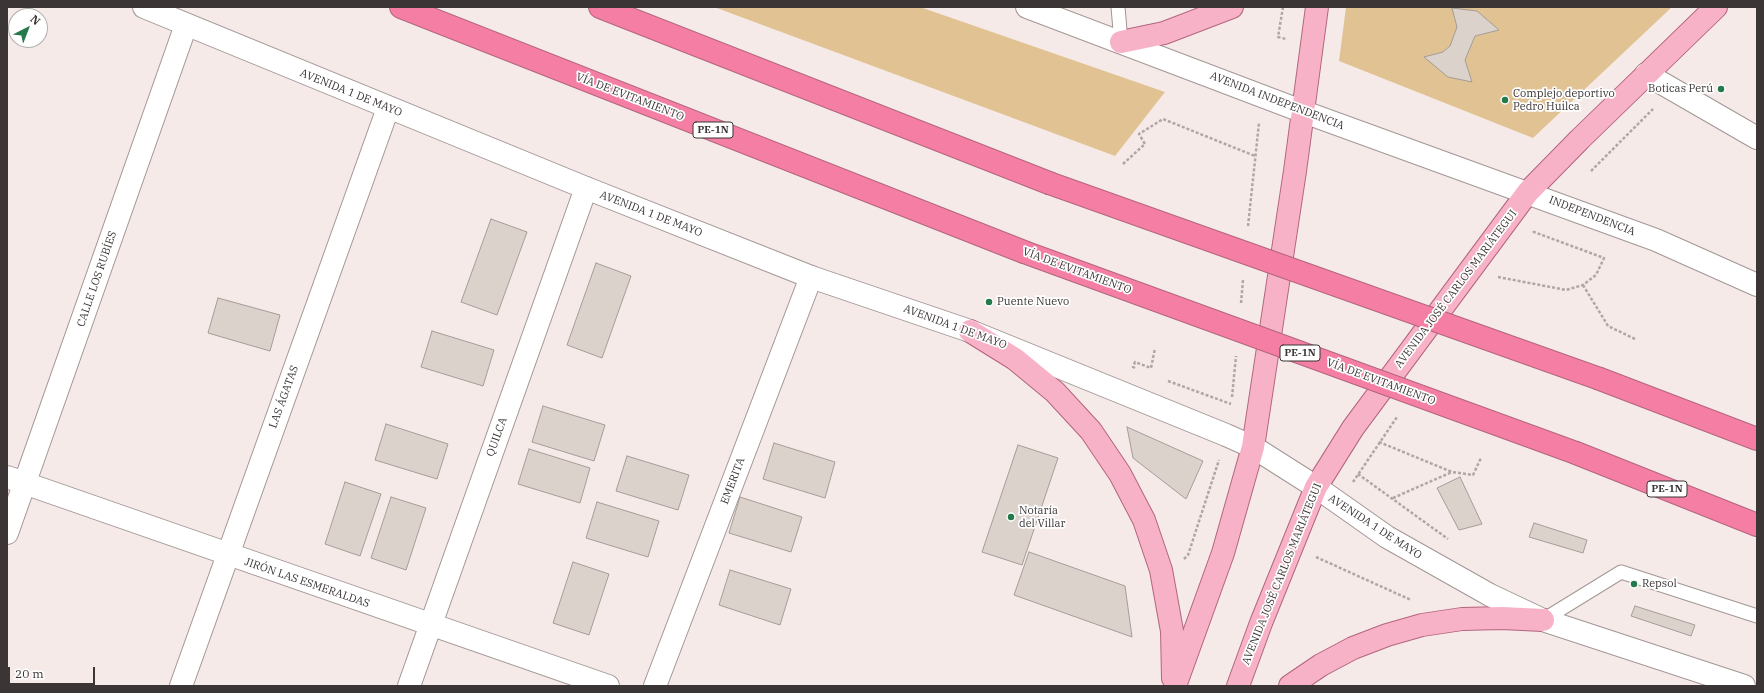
<!DOCTYPE html>
<html>
<head>
<meta charset="utf-8">
<style>
	body { margin:0 }
	#map { position:relative; width:1764px; height:693px; overflow:hidden; background:#f6eae9; font-family:"IBM Plex Serif",serif }
	canvas { display:block }
	.frame { position:absolute; inset:0; border:8px solid #3b3635; pointer-events:none }
	.north { position:absolute; left:8px; top:8px; width:40px; height:40px; box-sizing:border-box; background:#fff; border:1px solid #b1afae; border-radius:50%; rotate:42deg; font-size:11px; font-weight:700; line-height:16px; text-align:center; color:#3b3635 }
	.north::after { content:''; display:block; margin:auto; width:14px; height:18px; background:#257a4c; clip-path:polygon(50% 0,100% 100%,50% 72%,0 100%) }
	.scale { position:absolute; left:8px; top:667px; width:87px; height:18px; box-sizing:border-box; border:2px solid #3b3635; border-top:0; padding-left:5px; font-size:12px; line-height:14px; white-space:nowrap; color:#3b3635; -webkit-text-stroke:3px #fff; paint-order:stroke }
</style>
</head>
<body>
<div id="map">
<canvas width="1764" height="693"></canvas>
<div class="frame"></div>
<div class="north">N</div>
<div class="scale">20 m</div>
</div>
<script>
const context = document.querySelector('canvas').getContext('2d');
context.lineJoin = 'round';
function fill(path, color) { context.fillStyle = color; context.fill(path, 'evenodd'); }
const toPath = rows => new Path2D(rows.map(r => 'M' + r).join(''));
function strokePath(path, color, width, dash) { context.strokeStyle = color; context.lineWidth = width; context.lineCap = dash ? 'butt' : 'round'; context.setLineDash(dash || []); context.stroke(path); }
function label(font, color, halo, rows, align = 'center') {
  context.font = font + ' "IBM Plex Serif",serif'; context.lineWidth = 3.5; context.setLineDash([]); context.textBaseline = 'middle'; context.strokeStyle = halo; context.fillStyle = color; for (const [text, x, y, turn = 0] of rows) {
    context.save(); context.translate(x, y); context.rotate((+turn || 0) * Math.PI / 180); context.textAlign = isNaN(turn) ? turn : align; if (halo) context.strokeText(text, 0, 0); context.fillText(text, 0, 0); context.restore();
  }
}
fill(toPath([
	[714,7,920,7,1165,92,1115,156],
	[1346,7,1672,7,1533,138,1339,61]
]), '#e1c393');
const building = toPath([
	[1452,8,1477,11,1499,30,1475,36,1465,60,1472,82,1448,77,1424,57,1443,52,1450,46,1457,27,1452,8],
	[491,219,527,232,497,315,461,302,491,219],
	[596,263,631,276,602,358,567,345,596,263],
	[218,298,280,315,270,351,208,333,218,298],
	[432,331,494,350,483,386,421,367,432,331],
	[543,406,605,425,594,461,532,442,543,406],
	[386,424,448,444,437,479,375,460,386,424],
	[1127,427,1203,461,1186,499,1133,458,1127,427],
	[774,443,835,462,825,498,763,479,774,443],
	[1018,445,1058,458,1022,565,982,552,1018,445],
	[529,449,590,468,580,503,518,484,529,449],
	[627,456,689,475,678,510,616,491,627,456],
	[1460,477,1482,524,1459,530,1437,488,1460,477],
	[345,482,381,494,360,556,325,544,345,482],
	[391,497,426,508,406,570,371,558,391,497],
	[740,497,802,517,791,552,729,533,740,497],
	[597,502,659,521,648,557,586,538,597,502],
	[1534,523,1587,540,1583,553,1529,537,1534,523],
	[1029,552,1125,586,1132,637,1014,595,1029,552],
	[573,562,609,574,589,635,553,623,573,562],
	[730,570,791,589,780,625,719,605,730,570],
	[1635,606,1695,625,1691,636,1631,616,1635,606]
]);
fill(building, '#dcd2cc');
strokePath(building, '#a59c97', 1);
const service = toPath([
	[1118,7,1121,42],
	[1543,620,1621,572,1757,616]
]);
const minor = toPath([
	[7,477,608,686],
	[7,533,186,25],
	[181,686,388,108],
	[409,686,586,188],
	[655,686,811,277]
]);
const tertiary = toPath([
	[1646,74,1757,138]
]);
const secondary = toPath([
	[144,7,586,188,811,277,970,331,1226,435,1253,447,1316,487,1387,537,1490,595,1543,620,1744,686],
	[1027,7,1304,112,1656,240,1757,285]
]);
const primary = toPath([
	[1121,42,1164,33,1232,7],
	[970,331,1015,359,1055,392,1091,431,1120,474,1144,520,1161,570,1172,631,1173,678],
	[1175,686,1223,553,1253,447,1295,171,1317,7],
	[1238,686,1261,623,1316,487,1353,428,1528,192,1580,139,1716,7],
	[1290,686,1321,665,1353,648,1387,635,1422,625,1462,619,1502,618,1543,620]
]);
const motorway = toPath([
	[401,7,1024,252],
	[600,7,1049,183],
	[1600,379,1757,439],
	[1576,453,1757,525]
]);
strokePath(service, '#a29795', 15);
strokePath(minor, '#a29795', 24);
strokePath(tertiary, '#a29795', 24);
strokePath(secondary, '#a29795', 24);
strokePath(primary, '#b3657d', 24);
strokePath(motorway, '#b3657d', 24);
strokePath(toPath([
	[1283,7,1278,37,1286,39],
	[1123,164,1145,144,1139,134,1163,119,1255,156],
	[1591,171,1653,109],
	[1248,226,1259,123],
	[1498,277,1566,290,1583,285,1596,275,1604,258,1534,232,1532,234],
	[1583,285,1608,326,1635,339],
	[1241,303,1243,280],
	[1135,368,1133,367,1135,362,1151,368,1155,348],
	[1168,381,1231,404],
	[1232,397,1236,356],
	[1379,442,1452,472,1473,475,1481,458],
	[1358,474,1448,539],
	[1353,482,1397,417],
	[1393,498,1452,472],
	[1316,557,1411,600],
	[1184,559,1188,555,1219,460]
]), '#afa6a5', 2.5, [3, 2]);
strokePath(service, '#fff', 13);
strokePath(minor, '#fff', 22);
strokePath(tertiary, '#fff', 22);
strokePath(secondary, '#fff', 22);
strokePath(primary, '#f8b2c8', 22);
strokePath(motorway, '#f47ea4', 22);
const motorwayBridge = toPath([
	[1049,183,1600,379],
	[1024,252,1576,453]
]);
strokePath(motorwayBridge, '#b3657d', 24, []);
strokePath(motorwayBridge, '#f47ea4', 22);
for (const [x, y, r, color] of [
	[1721,89,4,"#257a4c"],
	[1505,100,4,"#257a4c"],
	[989,302,4,"#257a4c"],
	[1011,517,4,"#257a4c"],
	[1634,584,4,"#257a4c"]
]) { const dot = new Path2D(); dot.arc(x, y, r, 0, 2 * Math.PI); context.fillStyle = color; context.fill(dot); strokePath(dot, '#fff', 1.5); }
for (const [x, y, w] of [
	[713,130,40],
	[1300,353,40],
	[1667,489,40]
]) { const box = new Path2D(); box.roundRect(x - w / 2, y - 8, w, 16, 3); context.fillStyle = '#fff'; context.fill(box); strokePath(box, '#3b3635', 1); }
label('bold 10px', '#3b3635', null, [
	["PE-1N",713,130],
	["PE-1N",1300,353],
	["PE-1N",1667,489]
]);
label('11px', '#3b3635', '#fff', [
	["Boticas Perú",1713,89,"right"],
	["Complejo deportivo",1513,94],
	["Pedro Huilca",1513,107],
	["Puente Nuevo",997,302],
	["Notaría",1019,511],
	["del Villar",1019,524],
	["Repsol",1642,584]
], 'left');
label('11px', '#3b3635', '#fff', [
	["AVENIDA 1 DE MAYO",351,93,22],
	["VÍA DE EVITAMIENTO",630,97,21],
	["AVENIDA INDEPENDENCIA",1277,101,21],
	["AVENIDA 1 DE MAYO",651,214,21],
	["INDEPENDENCIA",1592,216,21],
	["VÍA DE EVITAMIENTO",1077,271,20],
	["CALLE LOS RUBÍES",97,279,-71],
	["AVENIDA JOSÉ CARLOS MARIÁTEGUI",1456,289,-53],
	["AVENIDA 1 DE MAYO",955,327,20],
	["VÍA DE EVITAMIENTO",1381,382,20],
	["LAS ÁGATAS",284,397,-70],
	["QUILCA",497,437,-70],
	["EMERITA",733,481,-69],
	["AVENIDA 1 DE MAYO",1375,527,33],
	["AVENIDA JOSÉ CARLOS MARIÁTEGUI",1282,574,-68],
	["JIRÓN LAS ESMERALDAS",307,583,19]
]);
</script>
</body>
</html>
